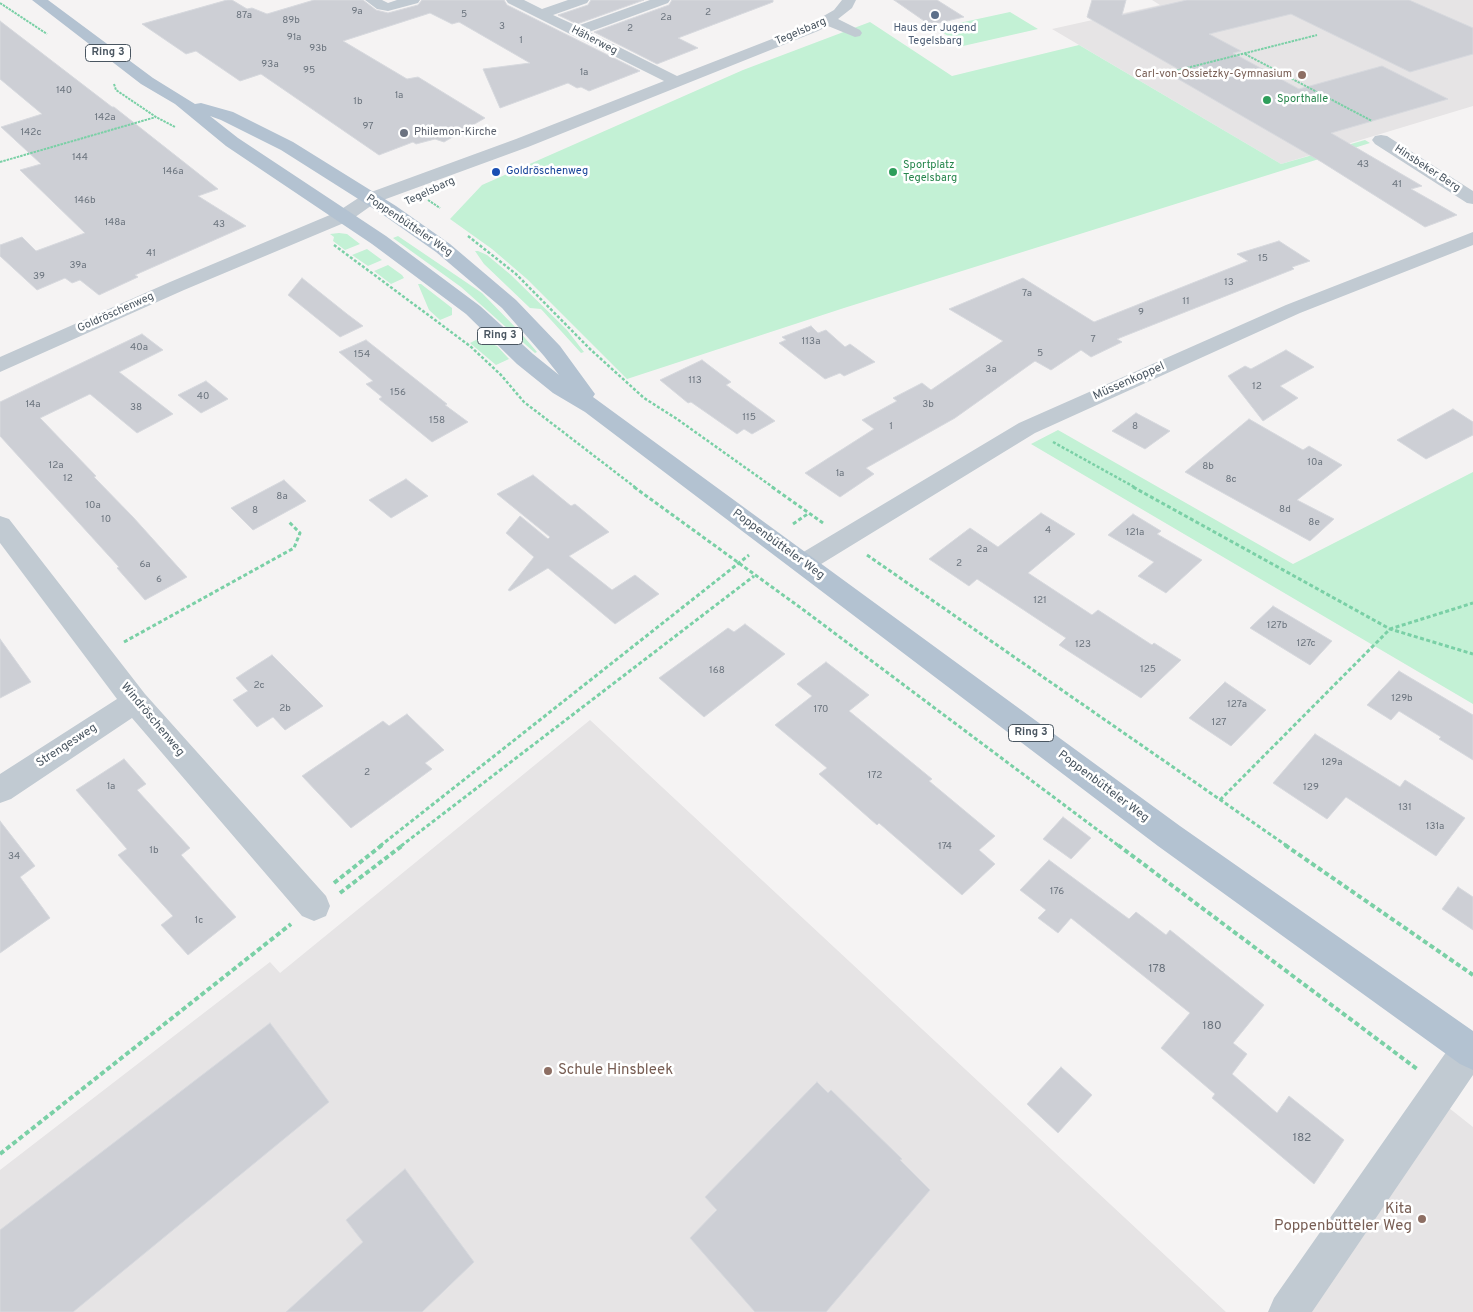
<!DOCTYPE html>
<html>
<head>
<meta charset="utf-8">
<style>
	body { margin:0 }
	canvas { display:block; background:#f5f3f3 }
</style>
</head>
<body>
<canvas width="1473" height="1312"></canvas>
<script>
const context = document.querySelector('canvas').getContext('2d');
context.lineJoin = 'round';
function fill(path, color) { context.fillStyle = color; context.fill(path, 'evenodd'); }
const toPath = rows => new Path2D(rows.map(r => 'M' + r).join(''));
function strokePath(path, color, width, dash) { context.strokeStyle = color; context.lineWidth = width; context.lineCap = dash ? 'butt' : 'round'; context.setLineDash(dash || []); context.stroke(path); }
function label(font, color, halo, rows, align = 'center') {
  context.font = font + ' Overpass,sans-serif'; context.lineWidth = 5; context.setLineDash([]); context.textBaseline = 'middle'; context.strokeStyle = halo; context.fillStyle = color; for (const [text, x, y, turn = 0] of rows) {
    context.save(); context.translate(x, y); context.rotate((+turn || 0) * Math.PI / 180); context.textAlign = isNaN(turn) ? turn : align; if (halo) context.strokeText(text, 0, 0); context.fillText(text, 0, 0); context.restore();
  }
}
fill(toPath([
	[1152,0,1473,0,1473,106,1281,164,1052,29,1160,5],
	[590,720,1226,1312,0,1312,0,1170,270,962,280,973],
	[1449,1108,1473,1127,1473,1312,1307,1312]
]), '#e6e4e5');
fill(toPath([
	[1010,12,1038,29,963,46,936,28],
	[870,22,952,76,1079,45,1281,164,1365,140,1370,143,844,308,627,379,527,279,492,249,450,219,482,185,743,70],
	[339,233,347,234,360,244,345,250,333,241,334,237,330,234],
	[398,236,482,293,519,331,537,352,535,353,461,287,393,238],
	[367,249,382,260,368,266,352,255],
	[475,251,478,251,487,255,511,275,567,330,584,352,581,353,541,309,530,308,484,264],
	[388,265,402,275,404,278,391,284,374,271],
	[418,284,421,284,452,308,452,315,440,320,429,310],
	[478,339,497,346,509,359,496,365,470,343],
	[1058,430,1293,564,1473,472,1473,704,1031,444]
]), '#c3f1d5');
const building = toPath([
	[227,0,232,0,247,9,252,8,267,14,314,0,363,0,376,10,388,13,418,5,422,0,504,0,507,5,640,71,589,91,581,87,577,88,568,83,500,108,483,69,530,63,459,22,452,24,430,13,343,41,407,79,418,77,485,118,444,142,435,139,416,144,413,142,379,155,261,74,240,81,196,51,186,54,142,24,227,0],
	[591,0,644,0,577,24,558,15,588,5,591,0],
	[672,0,773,0,773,2,678,38,698,48,657,64,594,32,669,5,672,0],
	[894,0,937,0,964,17,930,25,894,0],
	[1092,0,1126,0,1122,15,1187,0,1409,0,1473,28,1473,54,1410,72,1291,14,1209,34,1241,51,1233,53,1299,89,1382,66,1448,99,1331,133,1422,186,1411,189,1457,215,1425,227,1320,161,1173,76,1185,73,1087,17,1092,0],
	[0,21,112,107,114,107,218,189,198,196,246,226,135,275,138,277,99,295,80,280,72,283,65,278,37,290,0,256,0,245,22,237,36,251,85,233,20,170,41,164,1,127,42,114,0,79,0,21],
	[1279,241,1310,261,1292,267,1294,269,1117,339,1122,342,1091,357,1081,350,1051,370,1035,361,955,418,866,468,874,474,840,497,805,473,874,429,862,420,897,401,893,398,922,383,931,390,1003,341,949,309,1023,278,1094,322,1248,261,1237,254,1279,241],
	[302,278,347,314,363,326,340,337,288,295,302,278],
	[811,326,818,333,826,330,845,347,850,344,875,362,844,376,840,373,825,379,779,343,786,340,782,337,811,326],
	[142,334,163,350,119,372,173,414,137,433,90,394,40,418,96,476,94,477,133,517,187,577,145,600,117,568,119,567,0,436,0,402,142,334],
	[366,340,447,404,445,405,468,422,432,442,379,399,382,397,366,384,373,381,339,352,366,340],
	[1286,350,1314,367,1280,386,1298,398,1263,421,1228,376,1245,366,1251,369,1286,350],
	[702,360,731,382,726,385,775,421,752,434,744,429,737,434,691,402,688,403,660,380,702,360],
	[206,381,228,399,201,413,178,395,206,381],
	[1453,409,1473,422,1473,435,1426,459,1397,440,1453,409],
	[1136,413,1170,431,1145,449,1112,431,1136,413],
	[1249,419,1303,450,1309,446,1342,465,1297,500,1334,519,1310,541,1185,472,1249,419],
	[533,475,571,506,575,504,609,532,569,556,612,590,635,575,659,594,615,624,548,568,510,591,508,590,534,557,506,533,520,516,548,539,550,537,497,494,533,475],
	[406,479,428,496,391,518,369,500,406,479],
	[284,480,306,501,253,530,231,508,284,480],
	[1041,513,1075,534,1028,573,1092,615,1098,610,1152,645,1154,643,1181,660,1141,698,1059,645,1066,638,977,579,969,586,929,559,970,528,998,547,1041,513],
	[1133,514,1161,531,1157,534,1202,560,1166,593,1138,576,1154,562,1108,535,1133,514],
	[1273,606,1332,641,1310,665,1250,628,1273,606],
	[745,624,785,654,704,717,659,678,728,628,734,632,745,624],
	[0,639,31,682,0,698,0,639],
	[272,655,323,706,285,730,273,717,257,727,233,700,248,691,236,678,272,655],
	[826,662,869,695,849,711,932,779,929,781,995,836,979,850,995,864,962,895,879,823,877,825,819,774,827,768,775,725,812,696,797,684,826,662],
	[1399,671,1473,715,1473,760,1439,739,1441,737,1399,711,1391,720,1367,705,1399,671],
	[1225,682,1266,710,1231,746,1189,718,1225,682],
	[407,714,444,750,425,763,432,769,351,828,302,776,383,721,389,726,407,714],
	[1315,734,1400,787,1405,780,1465,818,1436,856,1346,797,1327,819,1273,783,1315,734],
	[124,759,146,784,137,790,190,848,181,855,236,917,188,955,161,925,173,916,118,855,127,849,76,790,124,759],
	[1063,817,1091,838,1071,859,1043,839,1063,817],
	[0,821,35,866,20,877,50,918,0,953,0,821],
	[1049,860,1129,919,1136,912,1166,935,1170,930,1264,1005,1233,1043,1247,1054,1232,1074,1277,1113,1289,1096,1344,1140,1314,1184,1212,1098,1215,1094,1161,1048,1190,1013,1071,918,1058,933,1038,918,1046,910,1020,890,1049,860],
	[1458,887,1473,897,1473,930,1442,909,1458,887],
	[270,1023,329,1102,73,1312,0,1312,0,1230,270,1023],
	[1061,1067,1092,1095,1058,1133,1027,1104,1061,1067],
	[817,1082,828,1093,831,1090,902,1159,900,1160,930,1190,826,1312,755,1312,690,1238,717,1210,705,1197,817,1082],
	[405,1169,474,1262,422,1312,286,1312,363,1242,346,1220,405,1169]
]);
fill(building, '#cdcfd5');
strokePath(building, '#d7d9de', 1);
strokePath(toPath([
	[0,3,47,34],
	[1245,54,1372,121],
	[1153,72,1159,75,1317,35],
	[114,84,116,90,156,117,175,127],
	[0,162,156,117],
	[428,200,440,208]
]), '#7ad0a6', 2, [2.5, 1]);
strokePath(toPath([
	[468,236,516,274,590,349,644,398,677,419,774,488],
	[334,245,470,346,501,375,524,402,636,488],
	[1053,442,1136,488]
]), '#7ad0a6', 2.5, [3, 2]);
strokePath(toPath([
	[634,487,805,611,1119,846],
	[772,487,823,523],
	[1133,487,1390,629,1473,654],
	[793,524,809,513],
	[867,555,1287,846],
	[124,642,294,548,300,533,288,521],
	[1220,800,1390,629,1473,603],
	[380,846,749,555],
	[401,846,754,576]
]), '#7ad0a6', 3, [4, 2.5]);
strokePath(toPath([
	[1118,845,1417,1069],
	[1285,845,1473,975],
	[334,883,382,845],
	[340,893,403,845],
	[0,1154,291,924]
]), '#7ad0a6', 4, [5, 3]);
fill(toPath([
	[365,0,382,0,388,3,397,0,420,0,418,3,388,11,377,9,365,0],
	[506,0,524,0,542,9,568,0,589,0,587,3,553,15,577,26,650,0,670,0,668,3,589,32,677,76,808,25,834,10,842,0,856,0,852,8,838,19,860,30,862,33,860,36,855,37,828,26,818,31,528,147,375,203,351,220,184,290,0,372,0,357,170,282,337,212,363,195,516,139,664,81,508,3,506,0],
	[1381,135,1387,136,1473,191,1473,204,1467,203,1375,144,1372,140,1375,136,1381,135],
	[1473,232,1473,245,1300,313,1035,433,813,569,804,572,795,569,791,563,795,557,1019,423,1286,305,1473,232],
	[0,516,9,519,145,694,326,896,330,906,326,916,314,921,302,916,132,718,11,799,0,803,0,774,117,699,0,543,0,516],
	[1469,1032,1473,1034,1473,1075,1312,1312,1268,1312,1274,1298,1456,1038,1469,1032]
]), '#c1cad2');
fill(toPath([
	[32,0,48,0,153,78,195,104,201,103,233,112,293,142,396,206,450,244,516,300,560,346,595,394,593,397,1180,826,1473,1031,1473,1070,1460,1064,1158,846,585,412,553,393,517,364,466,314,372,244,226,146,175,104,141,84,32,0],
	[210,116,221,120,281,150,382,214,436,252,502,308,544,356,559,375,533,354,480,306,386,236,238,138,210,116]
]), '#b3c2d1');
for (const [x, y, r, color] of [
	[935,15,5,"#5c6f8a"],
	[1302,75,5,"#8d6e63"],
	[1267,100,5,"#2e9e5b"],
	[404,133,5,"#6b7280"],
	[496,172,5,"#1a4fb4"],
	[893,172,5,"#2e9e5b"],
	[548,1071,5,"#8d6e63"],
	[1422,1219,5,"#8d6e63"]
]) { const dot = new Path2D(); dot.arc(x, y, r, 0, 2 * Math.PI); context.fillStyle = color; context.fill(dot); strokePath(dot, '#fff', 2); }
label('10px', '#6b747e', null, [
	["9a",357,12],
	["2",708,13],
	["5",464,15],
	["87a",244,16],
	["2a",666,18],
	["89b",291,21],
	["3",502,27],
	["2",630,29],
	["91a",294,38],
	["1",521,41],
	["93b",318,49],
	["93a",270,65],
	["95",309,71],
	["1a",584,73],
	["140",64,91],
	["1a",399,96],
	["1b",358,102],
	["142a",105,118],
	["97",368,127],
	["142c",31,133],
	["144",80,158],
	["43",1363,165],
	["146a",173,172],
	["41",1397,185],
	["146b",85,201],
	["148a",115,223],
	["43",219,225],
	["41",151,254],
	["15",1263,259],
	["39a",78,266],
	["39",39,277],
	["13",1229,283],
	["7a",1027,294],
	["11",1186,302],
	["9",1141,313],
	["7",1093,340],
	["113a",811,342],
	["40a",139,348],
	["5",1040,354],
	["154",362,355],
	["3a",991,370],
	["113",695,381],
	["12",1257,387],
	["156",398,393],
	["40",203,397],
	["14a",33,405],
	["3b",928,405],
	["38",136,408],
	["115",749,418],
	["158",437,421],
	["1",891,427],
	["8",1135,427],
	["10a",1315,463],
	["12a",56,466],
	["8b",1208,467],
	["1a",840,474],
	["12",68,479],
	["8c",1231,480],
	["8a",282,497],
	["10a",93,506],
	["8d",1285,510],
	["8",255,511],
	["10",106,520],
	["8e",1314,523],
	["4",1048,531],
	["121a",1135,533],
	["2a",982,550],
	["2",959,564],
	["6a",145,565],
	["6",159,580],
	["121",1040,601],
	["127b",1277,626],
	["127c",1306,644],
	["123",1083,645],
	["125",1148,670],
	["168",717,671],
	["2c",259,686],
	["129b",1402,699],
	["127a",1237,705],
	["2b",285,709],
	["170",821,710],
	["127",1219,723],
	["129a",1332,763],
	["2",367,773],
	["172",875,776],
	["1a",111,787],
	["129",1311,788],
	["131",1405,808],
	["131a",1435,827],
	["174",945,847],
	["1b",154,851],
	["34",14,857],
	["176",1057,892],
	["1c",199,921]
]);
label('11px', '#4e5e75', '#fff', [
	["Haus der Jugend",935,29],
	["Tegelsbarg",935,42]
]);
label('11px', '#4a5661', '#fff', [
	["Tegelsbarg",801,32,-23],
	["Häherweg",594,41,27],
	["Hinsbeker Berg",1427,169,33],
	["Tegelsbarg",430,192,-25],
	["Poppenbütteler Weg",409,226,34],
	["Goldröschenweg",116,313,-24]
]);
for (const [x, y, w] of [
	[108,53,45],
	[500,336,45],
	[1031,733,45]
]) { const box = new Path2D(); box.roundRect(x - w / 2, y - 8.5, w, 17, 4); context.fillStyle = '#fff'; context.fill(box); strokePath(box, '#4a5661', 1); }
label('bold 11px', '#4a5661', null, [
	["Ring 3",108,53],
	["Ring 3",500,336],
	["Ring 3",1031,733]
]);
label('11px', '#785e54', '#fff', [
	["Carl-von-Ossietzky-Gymnasium",1292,75]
], 'right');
label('11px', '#27864d', '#fff', [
	["Sporthalle",1277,100],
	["Sportplatz",903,166],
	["Tegelsbarg",903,179]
], 'left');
label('11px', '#5b616d', '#fff', [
	["Philemon-Kirche",414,133]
], 'left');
label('11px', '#164399', '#fff', [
	["Goldröschenweg",506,172]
], 'left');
label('12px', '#4a5661', '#fff', [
	["Müssenkoppel",1129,382,-24],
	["Poppenbütteler Weg",778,545,36],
	["Windröschenweg",152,720,50],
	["Strengesweg",67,746,-33],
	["Poppenbütteler Weg",1103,787,37]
]);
label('12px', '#6b747e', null, [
	["178",1157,970],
	["180",1212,1027],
	["182",1302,1139]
]);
label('15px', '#785e54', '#fff', [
	["Schule Hinsbleek",558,1071],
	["Kita",1412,1210,"right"],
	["Poppenbütteler Weg",1412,1227,"right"]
], 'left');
</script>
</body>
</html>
